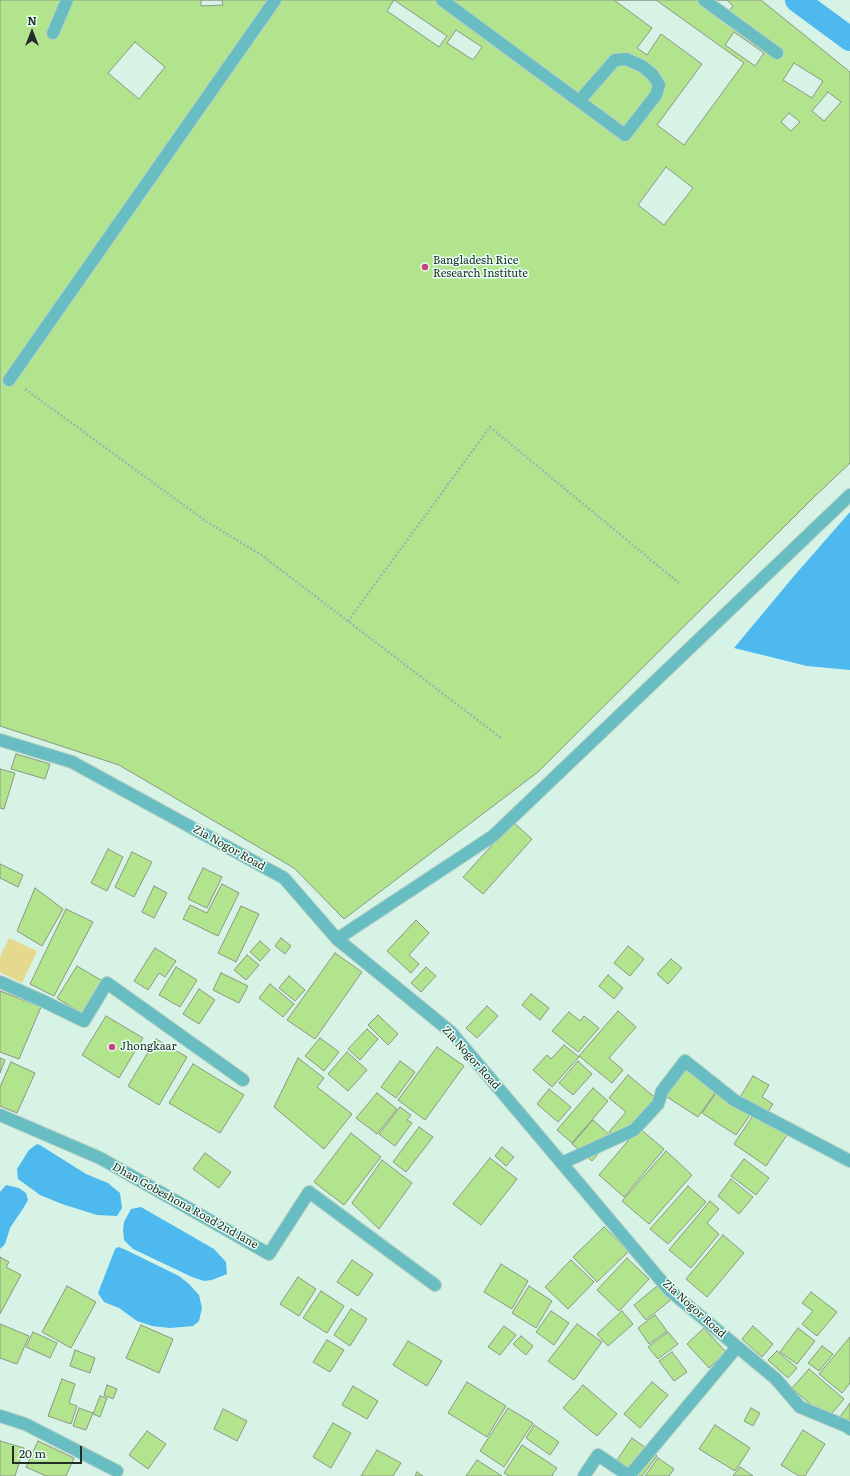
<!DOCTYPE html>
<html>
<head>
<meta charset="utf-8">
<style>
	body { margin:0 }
	#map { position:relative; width:850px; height:1476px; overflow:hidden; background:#d7f3e6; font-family:Literata,serif }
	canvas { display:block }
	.north { position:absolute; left:12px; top:12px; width:40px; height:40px; -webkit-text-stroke:3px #e8fff5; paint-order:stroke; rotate:0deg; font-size:11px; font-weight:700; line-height:16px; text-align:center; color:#242e29 }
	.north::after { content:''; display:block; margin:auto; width:14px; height:18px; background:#242e29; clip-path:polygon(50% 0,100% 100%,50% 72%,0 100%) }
	.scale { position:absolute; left:12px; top:1446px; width:70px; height:18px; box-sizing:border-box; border:2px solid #242e29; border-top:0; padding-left:5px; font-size:12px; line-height:14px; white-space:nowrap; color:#242e29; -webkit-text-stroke:3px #e8fff5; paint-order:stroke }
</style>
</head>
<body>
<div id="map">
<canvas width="850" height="1476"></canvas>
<div class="north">N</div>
<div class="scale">20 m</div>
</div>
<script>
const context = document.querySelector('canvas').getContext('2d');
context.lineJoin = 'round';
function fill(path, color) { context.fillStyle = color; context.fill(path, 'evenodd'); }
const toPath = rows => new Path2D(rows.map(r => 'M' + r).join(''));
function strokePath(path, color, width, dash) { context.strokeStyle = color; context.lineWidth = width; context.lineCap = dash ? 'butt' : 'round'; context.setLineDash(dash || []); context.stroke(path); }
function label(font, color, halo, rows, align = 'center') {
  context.font = font + ' Literata,serif'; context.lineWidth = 3; context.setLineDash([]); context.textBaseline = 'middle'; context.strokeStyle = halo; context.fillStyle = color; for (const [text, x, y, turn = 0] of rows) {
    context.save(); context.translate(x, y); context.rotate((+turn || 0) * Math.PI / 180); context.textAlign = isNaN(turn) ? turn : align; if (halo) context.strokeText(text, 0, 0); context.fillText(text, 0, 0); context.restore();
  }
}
fill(toPath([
	[9,938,37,951,22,983,0,972,0,957]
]), '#e5d88f');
fill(toPath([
	[850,512,850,670,807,666,734,648,794,576],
	[37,1144,40,1145,86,1174,108,1183,120,1193,122,1208,117,1216,97,1215,62,1204,40,1195,18,1179,17,1169,29,1150],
	[6,1185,19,1188,26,1193,28,1200,24,1207,10,1228,5,1244,0,1249,0,1192],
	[141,1207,214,1249,226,1262,227,1274,212,1280,204,1281,192,1277,133,1249,124,1240,123,1230,124,1222,131,1209],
	[118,1247,124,1249,179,1276,189,1284,199,1295,202,1308,199,1321,193,1326,170,1328,152,1326,137,1321,119,1308,104,1302,98,1293,115,1249]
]), '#4eb9ef');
strokePath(toPath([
	[797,0,850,39]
]), '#4eb9ef', 24);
const building = toPath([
	[0,0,761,0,850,72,850,463,813,498,538,772,344,919,294,868,119,765,0,726,0,0],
	[201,0,222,0,223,5,201,6,201,0],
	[394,0,447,36,439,47,387,11,394,0],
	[614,0,656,0,744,63,684,145,657,125,702,64,661,34,647,55,637,48,652,28,614,0],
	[716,0,727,0,733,6,728,12,715,1,716,0],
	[456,30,482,47,473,60,447,43,456,30],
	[734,32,764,53,755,66,725,45,734,32],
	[135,42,165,67,139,99,108,73,135,42],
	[794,63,823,81,812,98,783,80,794,63],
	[828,92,841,102,824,121,812,111,828,92],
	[789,113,800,122,791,131,781,122,789,113],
	[666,167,693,188,664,225,638,205,666,167],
	[16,754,50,764,45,779,11,769,16,754],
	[0,769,15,773,4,809,0,808,0,769],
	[513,822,532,839,483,894,463,877,513,822],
	[108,849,123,857,107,891,91,883,108,849],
	[132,852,152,862,134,897,115,887,132,852],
	[0,864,23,875,18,887,0,878,0,864],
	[203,868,222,877,207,908,188,899,203,868],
	[222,884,239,893,218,936,183,919,190,905,207,913,222,884],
	[154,886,167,893,154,918,142,912,154,886],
	[35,888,63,909,42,946,17,931,35,888],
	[241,906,259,914,236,962,218,953,241,906],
	[66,909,93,922,54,996,30,984,66,909],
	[416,920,429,933,409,955,419,964,411,973,387,951,416,920],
	[281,938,291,946,285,954,275,946,281,938],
	[260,941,270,950,260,961,250,952,260,941],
	[628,946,644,959,630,976,614,963,628,946],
	[155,948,176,961,165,977,159,973,148,990,134,981,155,948],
	[335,953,362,972,315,1039,287,1020,335,953],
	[247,955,259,965,246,980,234,970,247,955],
	[671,959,682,968,668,984,657,974,671,959],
	[77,966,104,982,84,1015,57,998,77,966],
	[176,967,197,980,180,1007,159,995,176,967],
	[426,967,436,976,421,992,411,983,426,967],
	[221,973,248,986,239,1003,213,990,221,973],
	[608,975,623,988,614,999,599,986,608,975],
	[289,976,305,990,295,1001,279,988,289,976],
	[270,984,294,1004,283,1017,259,998,270,984],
	[199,989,215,1000,199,1024,183,1014,199,989],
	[0,991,41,1007,19,1059,0,1052,0,991],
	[531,994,549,1008,540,1020,522,1005,531,994],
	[487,1006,498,1016,477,1038,466,1028,487,1006],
	[618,1011,636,1027,609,1058,623,1070,612,1083,579,1056,618,1011],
	[569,1012,580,1021,584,1016,599,1028,578,1052,552,1031,569,1012],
	[378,1015,398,1034,388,1045,368,1025,378,1015],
	[106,1016,143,1038,119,1078,82,1055,106,1016],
	[367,1029,378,1039,360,1060,348,1049,367,1029],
	[320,1038,339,1052,324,1071,305,1056,320,1038],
	[156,1039,187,1057,159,1105,128,1086,156,1039],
	[564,1045,579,1057,552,1087,533,1070,547,1055,551,1059,564,1045],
	[437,1047,464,1066,425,1120,398,1100,437,1047],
	[347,1052,367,1070,348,1091,328,1074,347,1052],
	[0,1058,5,1060,0,1073,0,1058],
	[298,1058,324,1078,317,1087,352,1114,324,1149,274,1107,298,1058],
	[400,1061,415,1072,396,1098,381,1087,400,1061],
	[578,1061,592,1074,573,1095,559,1083,578,1061],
	[11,1062,35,1073,17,1113,0,1106,0,1087,11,1062],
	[193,1064,244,1095,220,1133,169,1103,193,1064],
	[682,1067,717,1090,698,1117,664,1095,682,1067],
	[628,1075,658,1100,622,1143,609,1132,626,1112,609,1098,628,1075],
	[753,1076,769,1085,762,1097,773,1104,766,1115,739,1099,753,1076],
	[593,1088,608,1101,572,1143,557,1130,593,1088],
	[549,1089,571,1107,558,1122,537,1104,549,1089],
	[717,1092,750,1115,736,1135,702,1113,717,1092],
	[377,1093,397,1109,377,1134,356,1118,377,1093],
	[400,1107,411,1115,407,1120,412,1123,395,1146,379,1134,400,1107],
	[754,1114,787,1135,766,1166,734,1144,754,1114],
	[593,1120,612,1137,592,1161,572,1144,593,1120],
	[419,1127,433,1137,406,1172,393,1162,419,1127],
	[639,1128,664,1149,624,1197,599,1175,639,1128],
	[351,1133,381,1157,344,1205,314,1182,351,1133],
	[502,1147,514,1157,506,1166,495,1156,502,1147],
	[666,1151,692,1175,649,1224,622,1201,666,1151],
	[205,1153,231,1172,219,1188,193,1169,205,1153],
	[490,1158,517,1179,481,1225,453,1204,490,1158],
	[744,1159,769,1178,756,1195,731,1176,744,1159],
	[382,1160,412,1183,379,1229,352,1203,382,1160],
	[731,1179,753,1197,739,1214,718,1196,731,1179],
	[688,1186,706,1202,668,1244,650,1229,688,1186],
	[710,1201,719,1209,707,1223,719,1234,691,1268,669,1250,710,1201],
	[604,1227,629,1251,597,1282,573,1257,604,1227],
	[723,1235,744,1253,707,1297,686,1279,723,1235],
	[0,1257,9,1262,6,1267,21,1275,0,1314,0,1257],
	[627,1258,649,1279,619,1311,597,1290,627,1258],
	[352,1260,373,1274,358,1296,337,1282,352,1260],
	[571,1260,594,1282,568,1309,545,1287,571,1260],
	[501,1264,528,1281,512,1309,484,1292,501,1264],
	[298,1277,316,1289,299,1316,280,1304,298,1277],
	[661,1283,673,1298,646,1320,634,1305,661,1283],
	[67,1286,96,1302,71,1348,42,1332,67,1286],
	[529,1286,552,1301,536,1328,512,1313,529,1286],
	[321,1291,344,1306,327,1333,303,1318,321,1291],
	[811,1292,837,1312,817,1336,802,1324,813,1311,802,1303,811,1292],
	[351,1309,367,1319,350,1346,334,1335,351,1309],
	[551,1311,569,1323,554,1345,536,1332,551,1311],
	[622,1311,633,1324,608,1346,597,1334,622,1311],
	[655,1315,667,1331,649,1344,638,1328,655,1315],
	[0,1324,29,1336,17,1364,0,1358,0,1324],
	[577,1324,602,1342,574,1380,548,1361,577,1324],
	[141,1325,173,1339,159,1373,126,1358,141,1325],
	[504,1326,516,1335,500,1355,488,1347,504,1326],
	[753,1326,773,1344,762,1357,742,1339,753,1326],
	[704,1328,726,1352,709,1368,687,1344,704,1328],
	[798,1328,815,1341,797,1364,780,1352,798,1328],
	[33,1332,57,1343,50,1358,26,1347,33,1332],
	[668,1332,678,1344,658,1359,648,1347,668,1332],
	[521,1336,533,1346,526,1355,513,1344,521,1336],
	[850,1337,850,1383,842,1393,819,1374,850,1337],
	[327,1340,344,1350,330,1372,313,1362,327,1340],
	[408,1341,442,1361,427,1386,393,1365,408,1341],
	[822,1346,833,1354,819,1371,808,1363,822,1346],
	[75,1350,95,1358,90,1373,70,1366,75,1350],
	[777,1351,797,1368,788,1378,768,1360,777,1351],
	[672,1352,687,1372,674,1381,659,1361,672,1352],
	[809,1369,844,1399,827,1419,792,1388,809,1369],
	[62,1379,75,1384,69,1403,77,1406,71,1424,48,1416,62,1379],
	[467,1382,506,1406,487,1437,448,1413,467,1382],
	[652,1382,668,1395,640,1428,624,1414,652,1382],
	[107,1385,117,1389,113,1399,104,1395,107,1385],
	[583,1385,617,1414,597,1436,563,1408,583,1385],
	[353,1386,378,1401,367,1419,342,1405,353,1386],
	[100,1396,107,1398,100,1417,93,1414,100,1396],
	[850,1403,850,1435,835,1424,850,1403],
	[79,1408,93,1413,86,1430,73,1426,79,1408],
	[508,1408,533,1423,504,1467,480,1451,508,1408],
	[751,1408,760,1413,753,1426,744,1421,751,1408],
	[223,1409,247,1421,237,1441,214,1429,223,1409],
	[333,1423,351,1433,331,1468,313,1457,333,1423],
	[534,1425,559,1442,550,1455,526,1438,534,1425],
	[715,1425,750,1448,735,1471,699,1449,715,1425],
	[803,1430,825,1444,805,1476,799,1476,781,1465,803,1430],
	[147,1431,166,1444,148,1469,129,1455,147,1431],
	[632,1438,657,1456,642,1476,640,1476,617,1460,632,1438],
	[0,1441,24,1448,15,1476,0,1476,0,1441],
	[38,1441,74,1458,66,1476,46,1476,26,1467,38,1441],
	[522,1445,557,1468,552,1475,553,1476,509,1476,504,1473,522,1445],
	[377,1450,401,1463,393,1476,361,1476,377,1450],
	[658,1458,674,1469,669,1476,645,1476,658,1458],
	[477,1460,502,1476,466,1476,477,1460],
	[740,1467,753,1476,733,1476,740,1467],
	[417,1472,423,1476,415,1476,417,1472]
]);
fill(building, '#b2e48e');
strokePath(building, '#8b9782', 1);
const minor = toPath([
	[442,0,625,135,656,95,659,85,653,75,642,66,626,59,615,60,579,101],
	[704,0,777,53],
	[53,33,67,0],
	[9,380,275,0],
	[0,740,72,762,284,878,337,939,451,1032,669,1290,776,1379,800,1407,846,1426,850,1429],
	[337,939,493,836,850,495],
	[0,982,43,1001,84,1021,107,983,243,1080],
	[0,1115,100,1158,269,1254,309,1192,435,1285],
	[562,1163,634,1130,658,1104,662,1091,685,1061,734,1100,850,1161],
	[0,1416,25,1424,117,1471],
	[584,1476,598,1455,629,1476],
	[629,1476,737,1347]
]);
strokePath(minor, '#b7d0c4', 14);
strokePath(toPath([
	[25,389,207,522,260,554,501,738],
	[348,621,490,427,679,583]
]), '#a0b6ab', 2.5, [2, 2]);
strokePath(minor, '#67bdc1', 12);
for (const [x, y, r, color] of [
	[425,267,4,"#ca417c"],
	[112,1047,4,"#ca417c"]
]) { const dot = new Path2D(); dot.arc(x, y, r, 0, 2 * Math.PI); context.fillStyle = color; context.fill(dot); strokePath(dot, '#e8fff5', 1.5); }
label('11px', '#242e29', '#e8fff5', [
	["Bangladesh Rice",433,261],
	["Research Institute",433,274],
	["Jhongkaar",120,1047]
], 'left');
label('11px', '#242e29', '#e8fff5', [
	["Zia Nogor Road",229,848,29],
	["Zia Nogor Road",471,1058,48],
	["Dhan Gobeshona Road 2nd lane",185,1206,29],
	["Zia Nogor Road",694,1309,42]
]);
</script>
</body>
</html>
